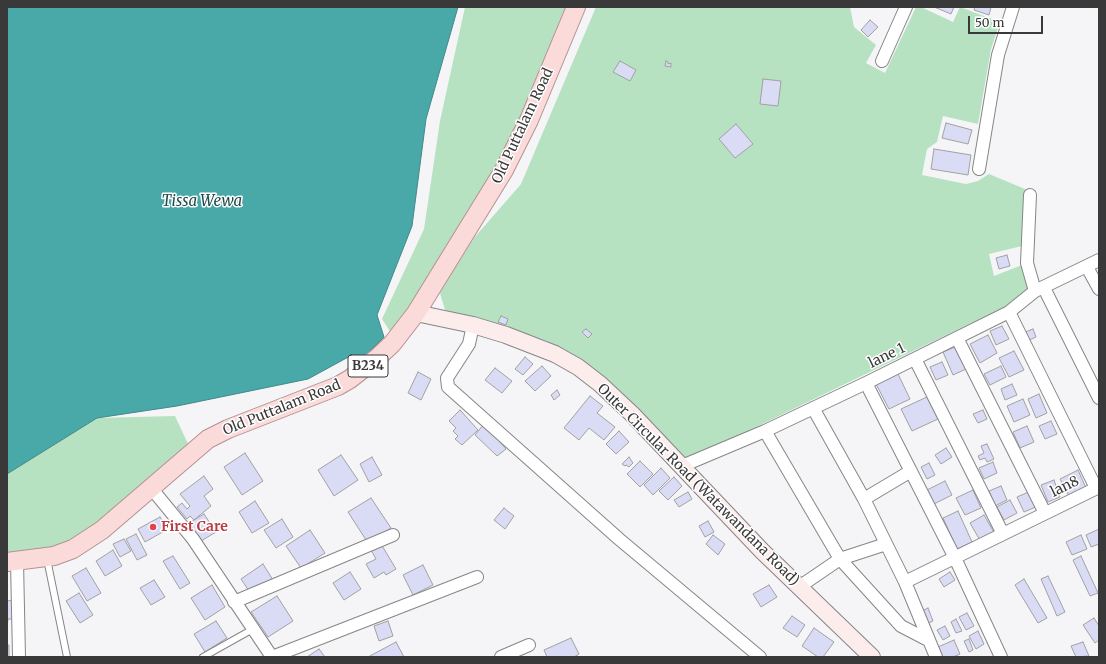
<!DOCTYPE html>
<html>
<head>
<meta charset="utf-8">
<style>
	body { margin:0 }
	#map { position:relative; width:1106px; height:664px; overflow:hidden; background:#f5f5f7; font-family:Merriweather,serif }
	canvas { display:block }
	.frame { position:absolute; inset:0; border:8px solid #39393a; pointer-events:none }
	.scale { position:absolute; left:968px; top:16px; width:75px; height:18px; box-sizing:border-box; border:2px solid #39393a; border-top:0; padding-left:5px; font-size:12px; line-height:14px; white-space:nowrap; color:#39393a; -webkit-text-stroke:3px #fff; paint-order:stroke }
</style>
</head>
<body>
<div id="map">
<canvas width="1106" height="664"></canvas>
<div class="frame"></div>
<div class="scale">50 m</div>
</div>
<script>
const context = document.querySelector('canvas').getContext('2d');
context.lineJoin = 'round';
function fill(path, color) { context.fillStyle = color; context.fill(path, 'evenodd'); }
const toPath = rows => new Path2D(rows.map(r => 'M' + r).join(''));
function strokePath(path, color, width, dash) { context.strokeStyle = color; context.lineWidth = width; context.lineCap = dash ? 'butt' : 'round'; context.setLineDash(dash || []); context.stroke(path); }
function label(font, color, halo, rows, align = 'center') {
  context.font = font + ' Merriweather,serif'; context.lineWidth = 3; context.setLineDash([]); context.textBaseline = 'middle'; context.strokeStyle = halo; context.fillStyle = color; for (const [text, x, y, turn = 0] of rows) {
    context.save(); context.translate(x, y); context.rotate((+turn || 0) * Math.PI / 180); context.textAlign = isNaN(turn) ? turn : align; if (halo) context.strokeText(text, 0, 0); context.fillText(text, 0, 0); context.restore();
  }
}
fill(toPath([
	[465,7,570,7,520,129,411,308,391,333,382,319,424,229,440,121],
	[596,7,850,7,854,27,876,45,866,63,885,73,916,7,921,7,953,22,960,7,1000,22,991,49,978,124,943,116,937,142,927,149,922,175,966,184,978,181,989,174,1025,189,1022,246,989,254,994,276,1022,265,1031,294,688,460,617,390,585,363,547,341,515,330,445,310,440,293,453,271,474,238,521,184],
	[175,416,190,448,72,545,7,558,7,474,97,418]
]), '#b6e2c2');
const water = toPath([
	[7,7,458,7,426,119,412,226,377,315,384,337,363,358,352,355,308,379,177,406,97,418,7,474,7,7]
]);
fill(water, '#49a8a8');
strokePath(water, '#448787', 1);
const building = toPath([
	[934,7,954,7,951,14,934,7],
	[975,7,991,7,989,15,974,10,975,7],
	[870,20,878,27,868,37,861,30,870,20],
	[620,61,636,70,630,81,613,72,620,61],
	[666,61,668,62,668,64,671,63,671,67,665,66,666,61],
	[763,79,781,81,778,106,760,104,763,79],
	[946,123,972,130,968,144,942,138,946,123],
	[736,124,753,144,735,158,719,139,736,124],
	[934,149,971,155,968,175,931,169,934,149],
	[1007,255,1010,266,999,269,996,258,1007,255],
	[501,316,508,319,506,325,498,322,501,316],
	[1002,326,1009,339,996,345,990,331,1002,326],
	[586,329,592,334,588,338,582,332,586,329],
	[1033,329,1036,337,1027,341,1023,333,1033,329],
	[988,335,997,353,980,363,970,344,988,335],
	[955,347,966,369,953,375,943,352,955,347],
	[1014,351,1024,370,1009,377,999,358,1014,351],
	[525,357,533,364,523,375,515,369,525,357],
	[942,362,948,375,936,380,930,367,942,362],
	[542,366,551,376,535,391,525,381,542,366],
	[1001,366,1006,377,990,385,984,374,1001,366],
	[495,368,512,381,502,393,485,380,495,368],
	[418,372,431,379,421,400,408,393,418,372],
	[898,374,910,399,889,409,876,384,898,374],
	[1012,384,1017,395,1005,400,1001,389,1012,384],
	[557,390,560,395,554,400,551,395,557,390],
	[1039,394,1047,413,1036,418,1028,399,1039,394],
	[590,396,603,406,597,413,615,427,604,440,589,428,579,440,564,428,590,396],
	[927,397,938,419,912,431,901,409,927,397],
	[1023,399,1030,415,1014,422,1007,406,1023,399],
	[460,410,478,430,462,445,455,439,458,436,453,431,456,428,449,421,460,410],
	[983,410,987,419,978,423,973,414,983,410],
	[1051,421,1057,434,1045,439,1039,426,1051,421],
	[484,424,506,449,497,456,475,435,484,424],
	[1027,426,1034,442,1020,448,1013,432,1027,426],
	[619,431,629,442,616,454,606,444,619,431],
	[987,444,994,459,987,462,985,458,980,460,978,456,984,453,981,446,987,444],
	[946,448,952,457,941,464,935,455,946,448],
	[245,453,263,481,242,495,224,467,245,453],
	[341,455,358,480,334,496,318,470,341,455],
	[372,457,382,475,369,482,360,464,372,457],
	[629,457,633,463,629,467,626,465,625,466,622,464,629,457],
	[640,461,653,474,640,487,627,474,640,461],
	[993,462,997,473,984,479,979,468,993,462],
	[929,463,935,475,927,479,921,467,929,463],
	[661,468,670,478,653,495,644,485,661,468],
	[1078,470,1086,488,1069,496,1060,479,1078,470],
	[204,476,213,489,204,496,211,506,194,520,190,516,187,519,177,507,182,503,187,509,190,506,180,494,204,476],
	[674,477,682,486,668,500,659,491,674,477],
	[1054,480,1060,497,1048,502,1041,485,1054,480],
	[945,481,952,495,934,504,927,490,945,481],
	[1001,486,1007,500,995,506,989,491,1001,486],
	[973,490,981,508,965,515,956,498,973,490],
	[1031,491,1038,506,1024,512,1017,497,1031,491],
	[688,492,692,499,679,507,674,500,688,492],
	[371,498,391,528,368,543,348,512,371,498],
	[1010,500,1017,513,1004,520,997,507,1010,500],
	[255,501,269,523,252,533,239,512,255,501],
	[504,508,514,516,505,529,494,520,504,508],
	[958,511,972,542,957,549,943,518,958,511],
	[204,514,216,532,201,541,189,523,204,514],
	[984,515,995,534,981,542,970,523,984,515],
	[160,517,168,529,145,542,138,529,160,517],
	[282,519,293,537,276,548,264,530,282,519],
	[708,521,714,532,705,537,699,526,708,521],
	[1099,529,1099,544,1091,547,1086,535,1099,529],
	[310,530,325,553,301,568,286,546,310,530],
	[136,534,147,555,137,560,126,539,136,534],
	[713,535,725,544,718,555,706,544,713,535],
	[1081,535,1087,549,1072,555,1066,542,1081,535],
	[124,539,131,551,120,557,113,544,124,539],
	[381,544,396,569,386,575,384,572,374,578,366,564,376,559,371,550,381,544],
	[113,550,122,566,105,576,96,561,113,550],
	[173,556,190,583,180,589,163,561,173,556],
	[1081,556,1098,593,1090,596,1073,560,1081,556],
	[263,564,273,580,251,594,241,579,263,564],
	[423,565,433,585,413,595,403,575,423,565],
	[86,568,101,593,87,601,72,576,86,568],
	[350,572,361,589,344,600,333,583,350,572],
	[950,572,955,580,944,587,939,579,950,572],
	[1048,576,1065,612,1057,616,1041,579,1048,576],
	[1024,579,1047,618,1038,623,1015,585,1024,579],
	[154,580,165,597,151,605,140,588,154,580],
	[212,585,225,607,205,620,191,598,212,585],
	[769,585,777,597,761,607,753,594,769,585],
	[79,593,93,615,80,623,66,601,79,593],
	[277,596,293,621,268,637,251,612,277,596],
	[14,600,15,619,8,619,7,627,7,601,14,600],
	[928,608,933,621,924,625,918,613,928,608],
	[967,613,974,626,966,630,959,617,967,613],
	[792,616,805,625,797,637,783,628,792,616],
	[1094,618,1099,626,1099,640,1095,643,1083,625,1094,618],
	[956,619,962,631,956,633,951,622,956,619],
	[216,621,227,638,205,652,194,634,216,621],
	[388,621,393,636,379,641,374,626,388,621],
	[945,626,950,636,943,640,937,630,945,626],
	[814,628,834,642,823,657,818,657,802,646,814,628],
	[978,631,984,644,976,649,969,636,978,631],
	[571,638,579,654,574,657,547,657,544,650,571,638],
	[969,639,973,650,969,652,964,641,969,639],
	[954,640,960,654,953,657,943,657,938,647,954,640],
	[396,642,404,657,368,657,396,642],
	[1083,642,1089,656,1076,657,1071,646,1083,642],
	[7,645,9,645,9,657,7,657,7,645],
	[319,649,325,657,307,657,319,649]
]);
fill(building, '#dadbf5');
strokePath(building, '#a1a1a3', 1);
const service = toPath([
	[47,559,67,657],
	[203,657,253,629]
]);
const minor = toPath([
	[882,61,906,7],
	[979,169,998,55,1013,7],
	[1030,195,1027,263,1035,291],
	[1087,267,1099,289],
	[1044,288,1099,398],
	[1009,312,1096,488],
	[473,325,469,344,447,378,448,387,619,539,760,657],
	[957,338,1045,513],
	[915,359,1003,534],
	[866,383,955,558,1001,657],
	[813,408,864,499,905,582,936,657],
	[765,431,840,559,901,626,928,640],
	[682,466,765,431,866,383,1009,312,1035,291,1099,260],
	[152,489,193,539,272,657],
	[864,499,911,471],
	[17,561,19,657],
	[905,582,1099,487],
	[799,587,840,559,886,544],
	[234,602,393,535],
	[272,657,477,577],
	[501,657,529,645]
]);
const secondary = toPath([
	[416,313,473,325,506,335,555,354,578,367,600,384,632,414,762,551,872,657]
]);
const primary = toPath([
	[7,562,54,556,73,549,102,530,208,439,228,429,338,386,350,379,377,358,392,344,416,313,504,170,529,120,576,7]
]);
strokePath(service, '#868687', 8);
strokePath(minor, '#868687', 14);
strokePath(secondary, '#868687', 18);
strokePath(primary, '#b69192', 20);
strokePath(service, '#fff', 6);
strokePath(minor, '#fff', 12);
strokePath(secondary, '#fdecec', 16);
strokePath(primary, '#fbdada', 18);
for (const [x, y, r, color] of [
	[153,527,4,"#e0444e"]
]) { const dot = new Path2D(); dot.arc(x, y, r, 0, 2 * Math.PI); context.fillStyle = color; context.fill(dot); strokePath(dot, '#fff', 1.5); }
for (const [x, y, w] of [
	[368,366,40]
]) { const box = new Path2D(); box.roundRect(x - w / 2, y - 11, w, 22, 3); context.fillStyle = '#fff'; context.fill(box); strokePath(box, '#39393a', 1); }
label('bold 13px', '#39393a', null, [
	["B234",368,366]
]);
label('14px', '#39393a', '#fff', [
	["Old Puttalam Road",523,126,-65],
	["lane 1",887,356,-26],
	["Old Puttalam Road",282,408,-22],
	["Outer Circular Road (Watawandana Road)",698,485,45],
	["lan8",1065,487,-26]
]);
label('bold 14px', '#be3a42', '#fff', [
	["First Care",161,527]
], 'left');
label('italic 15px', '#1f4a4a', '#fff', [
	["Tissa Wewa",202,202]
]);
</script>
</body>
</html>
